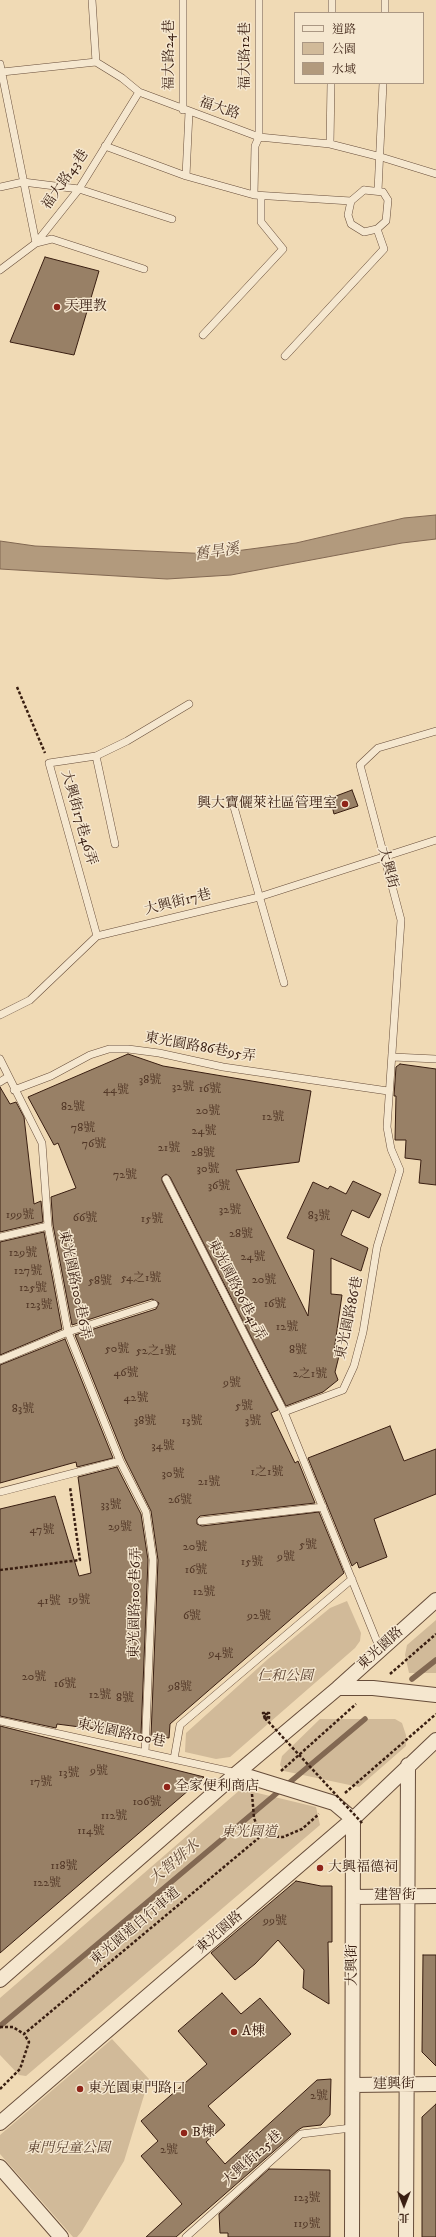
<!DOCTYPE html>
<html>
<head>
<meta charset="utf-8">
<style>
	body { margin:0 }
	#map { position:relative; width:436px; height:2237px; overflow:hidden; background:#f0dab5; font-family:"IM FELL DW Pica","Noto Serif TC",serif }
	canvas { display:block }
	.legend { position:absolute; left:294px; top:12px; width:130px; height:72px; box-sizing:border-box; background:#f5e7cf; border:1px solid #aa9783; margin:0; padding:5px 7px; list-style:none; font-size:12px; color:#391e11 }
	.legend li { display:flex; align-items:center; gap:8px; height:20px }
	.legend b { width:20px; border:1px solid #aa9783 }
	.north { position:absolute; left:384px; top:2185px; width:40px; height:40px; -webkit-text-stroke:3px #f5e7cf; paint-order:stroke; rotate:180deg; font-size:11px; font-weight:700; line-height:16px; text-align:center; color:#391e11 }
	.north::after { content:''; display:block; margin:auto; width:14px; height:18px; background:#391e11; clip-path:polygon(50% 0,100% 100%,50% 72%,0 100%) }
</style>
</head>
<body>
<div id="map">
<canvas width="436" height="2237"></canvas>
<ul class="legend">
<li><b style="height:5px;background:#f5e7cf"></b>道路</li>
<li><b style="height:11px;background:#d1ba99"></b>公園</li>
<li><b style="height:11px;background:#b29a7d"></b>水域</li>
</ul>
<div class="north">北</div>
</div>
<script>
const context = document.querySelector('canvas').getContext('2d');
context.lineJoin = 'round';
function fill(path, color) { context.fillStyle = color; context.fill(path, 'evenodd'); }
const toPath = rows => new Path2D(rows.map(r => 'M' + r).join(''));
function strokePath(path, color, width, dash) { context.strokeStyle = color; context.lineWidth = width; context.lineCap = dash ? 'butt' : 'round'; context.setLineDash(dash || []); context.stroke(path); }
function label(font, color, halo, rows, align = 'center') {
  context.font = font + ' "IM FELL DW Pica","Noto Serif TC",serif'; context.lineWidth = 3; context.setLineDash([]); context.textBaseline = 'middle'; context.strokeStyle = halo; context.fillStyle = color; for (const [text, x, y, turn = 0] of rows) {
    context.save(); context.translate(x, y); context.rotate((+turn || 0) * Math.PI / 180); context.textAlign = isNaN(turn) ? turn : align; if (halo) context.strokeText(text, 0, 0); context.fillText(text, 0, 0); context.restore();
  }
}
fill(toPath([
	[347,1601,361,1633,360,1641,355,1648,230,1757,216,1759,185,1752,186,1733,268,1659,330,1608],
	[436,1620,436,1673,409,1673,405,1655,407,1645],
	[320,1719,395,1719,402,1723,406,1735,406,1746,359,1787,284,1771,280,1765,282,1756],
	[241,1789,316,1807,320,1825,26,2076,19,2075,0,2055,0,1998],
	[112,2039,149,2079,124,2161,82,2231,77,2237,73,2237,0,2154,0,2135]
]), '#d1ba99');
const water = toPath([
	[436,515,436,539,402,543,231,575,167,579,0,569,0,541,35,546,213,554,296,543,404,518,436,515]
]);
fill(water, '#b29a7d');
strokePath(water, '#826852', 1);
strokePath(toPath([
	[412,1679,436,1660],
	[0,2026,365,1719]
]), '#826852', 5.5);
const building = toPath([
	[45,257,99,271,74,355,10,342,45,257],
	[352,790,358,806,334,814,331,802,336,796,352,790],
	[128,1054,163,1066,311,1091,299,1162,236,1170,308,1316,314,1250,287,1238,313,1182,328,1189,330,1186,346,1194,353,1181,381,1194,369,1218,352,1210,341,1235,368,1248,361,1271,331,1258,331,1294,342,1295,334,1351,339,1356,335,1372,338,1380,323,1392,286,1406,170,1177,166,1174,162,1177,162,1181,278,1410,271,1413,295,1463,298,1461,315,1503,200,1516,197,1519,197,1524,202,1526,319,1512,344,1573,170,1724,169,1738,151,1736,158,1560,151,1511,125,1459,75,1335,156,1309,159,1303,152,1299,72,1325,53,1225,51,1197,76,1188,58,1143,54,1145,28,1097,128,1054],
	[400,1064,436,1069,436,1185,419,1183,421,1160,405,1158,406,1140,395,1140,396,1096,394,1096,396,1067,400,1064],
	[0,1087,10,1104,16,1102,24,1117,34,1204,41,1201,43,1222,0,1232,0,1087],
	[44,1232,62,1329,0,1355,0,1242,44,1232],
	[65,1339,113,1458,77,1467,76,1462,0,1483,0,1365,65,1339],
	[390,1426,404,1461,436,1449,436,1494,374,1519,387,1557,359,1568,357,1562,352,1566,308,1458,390,1426],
	[117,1467,141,1514,148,1560,141,1735,57,1724,56,1728,0,1716,0,1509,55,1496,79,1576,91,1573,78,1477,117,1467],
	[0,1726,204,1777,0,1953,0,1726],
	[296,1881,321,1886,332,1886,332,1942,328,1942,329,2004,303,1988,304,1970,278,1940,255,1964,235,1980,211,1953,296,1881],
	[423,1955,436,1955,436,2066,422,2052,423,1955],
	[222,1993,241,2014,260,1998,291,2034,208,2106,225,2125,206,2142,225,2164,317,2080,331,2079,330,2115,321,2125,303,2127,298,2130,176,2237,146,2237,182,2204,141,2156,158,2141,141,2121,207,2064,178,2031,222,1993],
	[436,2104,436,2237,422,2237,422,2117,436,2104],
	[269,2169,330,2170,330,2237,228,2237,228,2233,220,2233,219,2214,269,2169]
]);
fill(building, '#988066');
strokePath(building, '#391e11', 1);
const service = toPath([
	[92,0,96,62],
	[183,0,183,110],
	[332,13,332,0],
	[385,13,385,0],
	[0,64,36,243,52,239,144,269],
	[2,72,96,62,122,78,139,92,259,137,330,144,381,157,436,174],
	[330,144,331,83],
	[105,146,186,176,254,195,351,201],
	[186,176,189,112],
	[0,187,23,182,79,189,172,219],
	[364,190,383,192,388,200,386,221,377,229,364,232,351,224,348,215,351,201,364,190],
	[378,191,383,83],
	[254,195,255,146,259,137,259,0],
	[0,270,36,243,79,189,139,92],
	[203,335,283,249,261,222,261,196],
	[285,356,384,249,377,229],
	[96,756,115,844],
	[232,800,284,983],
	[97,936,49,763,96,756,127,741,189,704],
	[0,1015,30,1000,97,936,259,897,436,840],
	[393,1057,436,1059],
	[0,1059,42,1143,48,1226,68,1332,120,1461,146,1512,153,1560,145,1753],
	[0,1082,8,1077],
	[14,1090,51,1076,90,1055,109,1049,128,1049,159,1053,223,1067,388,1091],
	[166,1179,284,1412,380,1649],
	[0,1237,48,1226],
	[0,1360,68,1332,154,1304],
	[284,1412,343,1390,354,1366,363,1332,377,1247,400,1170,391,1149,387,1127,401,920,360,765,378,748,436,731],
	[0,1492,120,1461],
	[201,1521,323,1507],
	[0,1721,237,1773],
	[174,1759,180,1725,352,1579],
	[186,2237,301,2134,351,2128]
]);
const minor = toPath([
	[338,1688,373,1688,436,1695],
	[237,1773,334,1803,353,1819,352,2237],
	[353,1897,436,1896],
	[0,1980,237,1773,338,1688,436,1600],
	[353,2085,436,2084],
	[0,2123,353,1819,436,1740],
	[0,2167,61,2237],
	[406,2237,408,1765]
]);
strokePath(service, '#674d3a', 8);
strokePath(minor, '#674d3a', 16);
strokePath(toPath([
	[17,687,45,753],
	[0,1570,80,1560,70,1487],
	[390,1674,436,1634],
	[265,1718,264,1714,268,1714,268,1717,265,1719,263,1713,269,1713,269,1718,265,1720],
	[281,1771,356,1704],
	[345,1793,436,1714],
	[252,1794,254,1818,261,1836],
	[0,2027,13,2027,24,2034,261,1836,283,1837,302,1829,319,1814],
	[0,2089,20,2069,29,2042,24,2034]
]), '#391e11', 2.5, [3, 2]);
strokePath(service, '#f5e7cf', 7);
strokePath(minor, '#f5e7cf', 14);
strokePath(toPath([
	[265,1718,363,1824]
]), '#391e11', 2.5, [3, 2]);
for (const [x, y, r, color] of [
	[57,307,4,"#8f2418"],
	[345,804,4,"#8f2418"],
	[167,1787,4,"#8f2418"],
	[320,1868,4,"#8f2418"],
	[234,2032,4,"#8f2418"],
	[80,2089,4,"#8f2418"],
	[184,2133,4,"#8f2418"]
]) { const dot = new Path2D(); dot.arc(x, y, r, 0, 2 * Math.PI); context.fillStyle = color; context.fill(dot); strokePath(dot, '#f5e7cf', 1.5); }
label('12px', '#513626', null, [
	["38號",150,1081],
	["32號",183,1088],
	["16號",210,1090],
	["44號",116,1091],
	["82號",73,1108],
	["20號",208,1112],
	["12號",273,1118],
	["78號",83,1129],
	["24號",204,1132],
	["76號",94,1145],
	["21號",169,1149],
	["28號",203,1154],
	["30號",208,1170],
	["72號",125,1176],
	["36號",219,1187],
	["32號",230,1211],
	["199號",20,1216],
	["83號",319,1217],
	["66號",85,1219],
	["15號",152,1220],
	["28號",241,1235],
	["129號",23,1254],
	["24號",253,1258],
	["127號",28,1272],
	["54之1號",141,1279],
	["20號",264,1281],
	["58號",100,1282],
	["125號",33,1289],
	["16號",275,1305],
	["123號",39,1306],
	["12號",287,1328],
	["50號",117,1350],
	["8號",298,1351],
	["52之1號",156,1352],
	["46號",126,1374],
	["2之1號",310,1375],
	["9號",232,1384],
	["42號",136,1399],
	["5號",244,1407],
	["83號",23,1410],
	["38號",145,1422],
	["13號",192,1422],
	["3號",253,1422],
	["34號",163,1447],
	["1之1號",267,1473],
	["30號",173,1475],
	["21號",209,1483],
	["26號",180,1501],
	["33號",111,1506],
	["29號",120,1528],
	["47號",42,1531],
	["5號",308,1546],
	["20號",195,1548],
	["9號",286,1558],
	["15號",252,1563],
	["16號",196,1571],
	["12號",204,1593],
	["19號",79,1601],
	["41號",49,1602],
	["6號",192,1617],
	["92號",259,1617],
	["94號",221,1655],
	["20號",34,1678],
	["16號",65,1685],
	["98號",180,1688],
	["12號",100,1696],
	["8號",125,1699],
	["9號",99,1772],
	["13號",69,1774],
	["17號",41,1783],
	["106號",147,1803],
	["112號",114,1817],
	["114號",91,1832],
	["118號",64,1867],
	["122號",47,1884],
	["99號",275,1922],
	["2號",319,2097],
	["2號",169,2151],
	["123號",307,2199],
	["119號",307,2225]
]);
label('14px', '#391e11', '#f5e7cf', [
	["福大路24巷",170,55,-90],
	["福大路12巷",246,56,-90],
	["福大路",219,109,19],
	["福大路43巷",66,180,-55],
	["大興街17巷46弄",78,818,74],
	["大興街",387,868,75],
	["大興街17巷",178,903,-14],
	["東光園路86巷95弄",200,1048,10],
	["東光園路100巷6弄",74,1285,78],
	["東光園路86巷41弄",236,1290,63],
	["東光園路86巷",350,1318,-78],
	["東光園路100巷6弄",136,1603,-89],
	["東光園路",381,1649,-42],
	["東光園路100巷",121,1734,12],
	["建智街",395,1896],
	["東光園道自行車道",136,1927,-40],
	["東光園路",220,1933,-41],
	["大興街",353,1965,-90],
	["建興街",394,2085,-1],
	["大興街125巷",253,2159,-42]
]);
label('14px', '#391e11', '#f5e7cf', [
	["天理教",65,307],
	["興大寶儷萊社區管理室",337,804,"right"],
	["全家便利商店",175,1787],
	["大興福德祠",328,1868],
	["A棟",242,2032],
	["東光園東門路口",88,2089],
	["B棟",192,2133]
], 'left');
label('italic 14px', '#5f4533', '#f5e7cf', [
	["仁和公園",285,1677],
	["東光園道",249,1833],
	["東門兒童公園",68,2149]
]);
label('italic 15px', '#634937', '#f5e7cf', [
	["舊旱溪",217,553,-8],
	["大智排水",175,1863,-40]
]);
</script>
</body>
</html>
